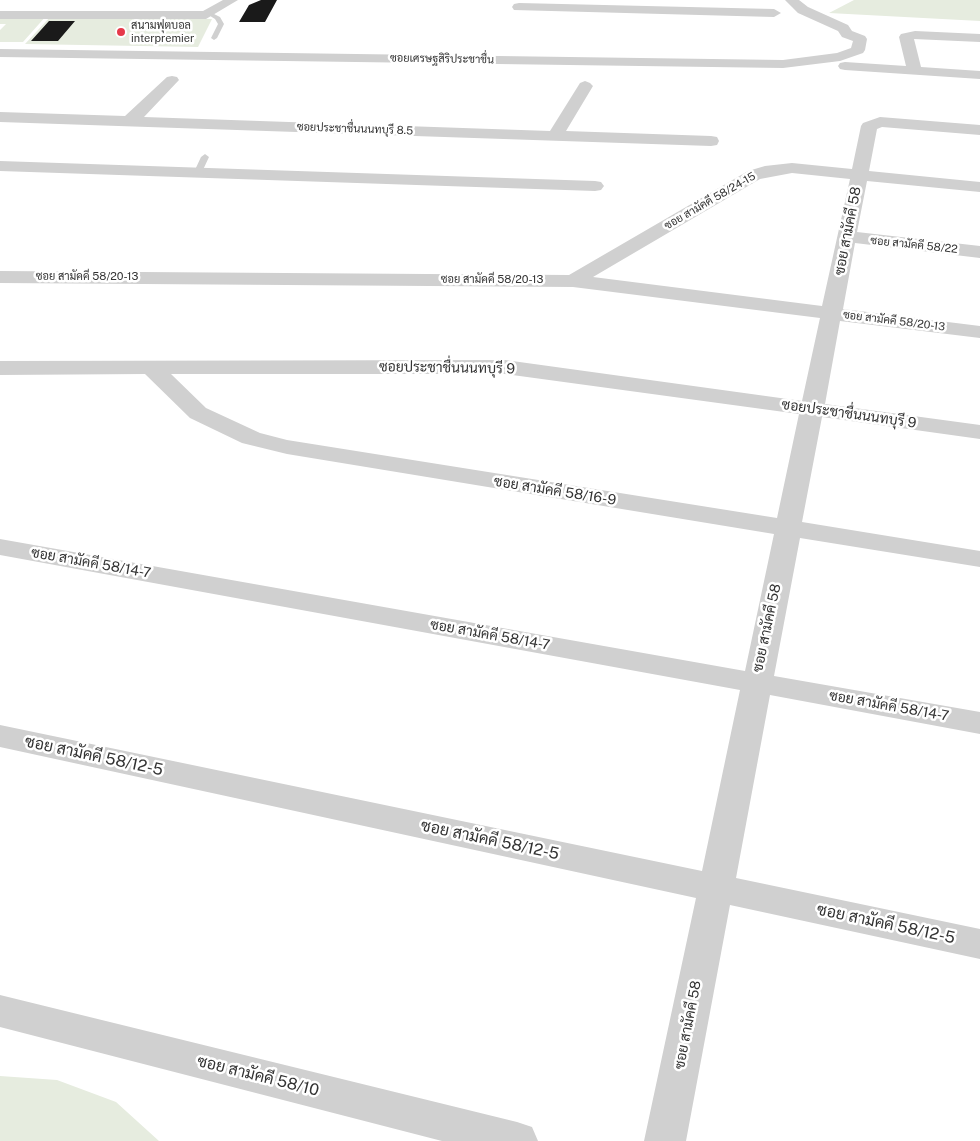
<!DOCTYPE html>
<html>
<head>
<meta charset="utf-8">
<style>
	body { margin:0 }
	canvas { display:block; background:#fff }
</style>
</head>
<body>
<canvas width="980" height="1141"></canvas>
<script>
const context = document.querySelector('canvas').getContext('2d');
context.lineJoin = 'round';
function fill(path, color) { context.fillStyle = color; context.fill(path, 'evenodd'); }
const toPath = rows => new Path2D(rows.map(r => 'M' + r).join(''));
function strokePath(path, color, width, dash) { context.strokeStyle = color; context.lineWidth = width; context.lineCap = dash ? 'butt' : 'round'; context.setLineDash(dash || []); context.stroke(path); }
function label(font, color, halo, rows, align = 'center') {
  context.font = font + ' "Public Sans",Sarabun,sans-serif'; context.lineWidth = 5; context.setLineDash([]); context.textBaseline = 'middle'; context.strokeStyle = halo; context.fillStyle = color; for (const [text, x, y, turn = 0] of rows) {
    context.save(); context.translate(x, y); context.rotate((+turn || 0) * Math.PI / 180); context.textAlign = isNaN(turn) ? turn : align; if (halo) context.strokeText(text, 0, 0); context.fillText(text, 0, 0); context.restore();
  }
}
fill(toPath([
	[854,0,980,0,980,21,829,13],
	[47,15,23,42,0,42,0,30,6,24,0,24,0,17],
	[50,17,212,19,198,47,25,44],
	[0,1076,57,1080,116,1102,159,1141,0,1141]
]), '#e6ecdf');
fill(toPath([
	[261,0,277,0,265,22,239,22,249,5],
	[49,21,75,21,58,41,31,41]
]), '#1a1a1a');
fill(toPath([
	[210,12,220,17,224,24,217,38,214,40,211,38,218,24,215,19,207,14,210,12],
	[205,154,209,157,202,172,195,174,194,172,201,157,205,154]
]), '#d0d0d0');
fill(toPath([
	[223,0,238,0,206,19,0,19,0,11,203,11,223,0],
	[785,0,799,0,808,7,848,25,852,31,865,36,867,39,865,50,863,53,840,61,783,68,0,57,0,49,783,60,837,53,851,48,853,41,842,37,838,31,798,13,785,0],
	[519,3,774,9,781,13,774,17,514,10,512,7,514,4,519,3],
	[915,31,980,34,980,42,914,39,921,67,980,71,980,79,845,70,840,69,838,66,840,63,845,62,906,66,899,37,901,34,915,31],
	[172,76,177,77,179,80,144,117,550,131,580,83,585,81,590,83,593,86,566,131,711,136,717,137,719,141,717,145,711,146,0,122,0,112,125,116,167,77,172,76],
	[880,117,980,125,980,135,882,127,877,129,869,171,980,182,980,192,867,181,857,232,980,246,980,258,855,243,843,309,980,326,980,338,840,321,825,404,980,425,980,439,822,417,802,522,980,551,980,567,800,538,774,676,980,712,980,734,770,695,736,878,980,929,980,959,730,905,686,1141,644,1141,696,898,0,747,0,725,702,871,740,690,0,555,0,539,745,671,774,534,287,454,242,443,190,418,145,374,0,375,0,361,505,360,802,401,820,318,573,287,0,283,0,271,569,275,748,171,765,166,792,163,852,169,861,126,863,123,880,117],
	[792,173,850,179,822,306,593,277,760,179,792,173],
	[171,374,505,374,799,414,777,518,287,440,260,433,206,408,171,374],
	[0,161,595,181,601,182,604,186,601,190,595,191,0,171,0,161],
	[0,995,517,1122,532,1127,538,1141,442,1141,0,1027,0,995]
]), '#d0d0d0');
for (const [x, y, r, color] of [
	[121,32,5,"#e6394a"]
]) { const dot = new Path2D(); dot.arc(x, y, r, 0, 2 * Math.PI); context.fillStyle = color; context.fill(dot); strokePath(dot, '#fff', 2); }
label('11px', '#333', '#fff', [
	["สนามฟุตบอล",131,26],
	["interpremier",131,39]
], 'left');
label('11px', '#333', '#fff', [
	["ซอยเศรษฐสิริประชาชื่น",442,59,1],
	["ซอยประชาชื่นนนทบุรี 8.5",355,129,2],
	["ซอย สามัคคี 58/24-15",710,201,-30],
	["ซอย สามัคคี 58/22",914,245,6],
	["ซอย สามัคคี 58/20-13",87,277],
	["ซอย สามัคคี 58/20-13",492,280],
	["ซอย สามัคคี 58/20-13",894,321,7]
]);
label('14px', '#333', '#fff', [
	["ซอย สามัคคี 58",848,231,-79],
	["ซอยประชาชื่นนนทบุรี 9",447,368,1],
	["ซอยประชาชื่นนนทบุรี 9",849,414,8],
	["ซอย สามัคคี 58/16-9",555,491,9],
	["ซอย สามัคคี 58/14-7",91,563,10],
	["ซอย สามัคคี 58",767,628,-78],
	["ซอย สามัคคี 58/14-7",490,635,10],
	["ซอย สามัคคี 58/14-7",889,706,10],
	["ซอย สามัคคี 58",688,1025,-79]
]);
label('16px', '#333', '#fff', [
	["ซอย สามัคคี 58/12-5",94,756,12],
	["ซอย สามัคคี 58/12-5",490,840,12],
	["ซอย สามัคคี 58/12-5",886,924,12],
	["ซอย สามัคคี 58/10",258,1076,14]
]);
</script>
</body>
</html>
